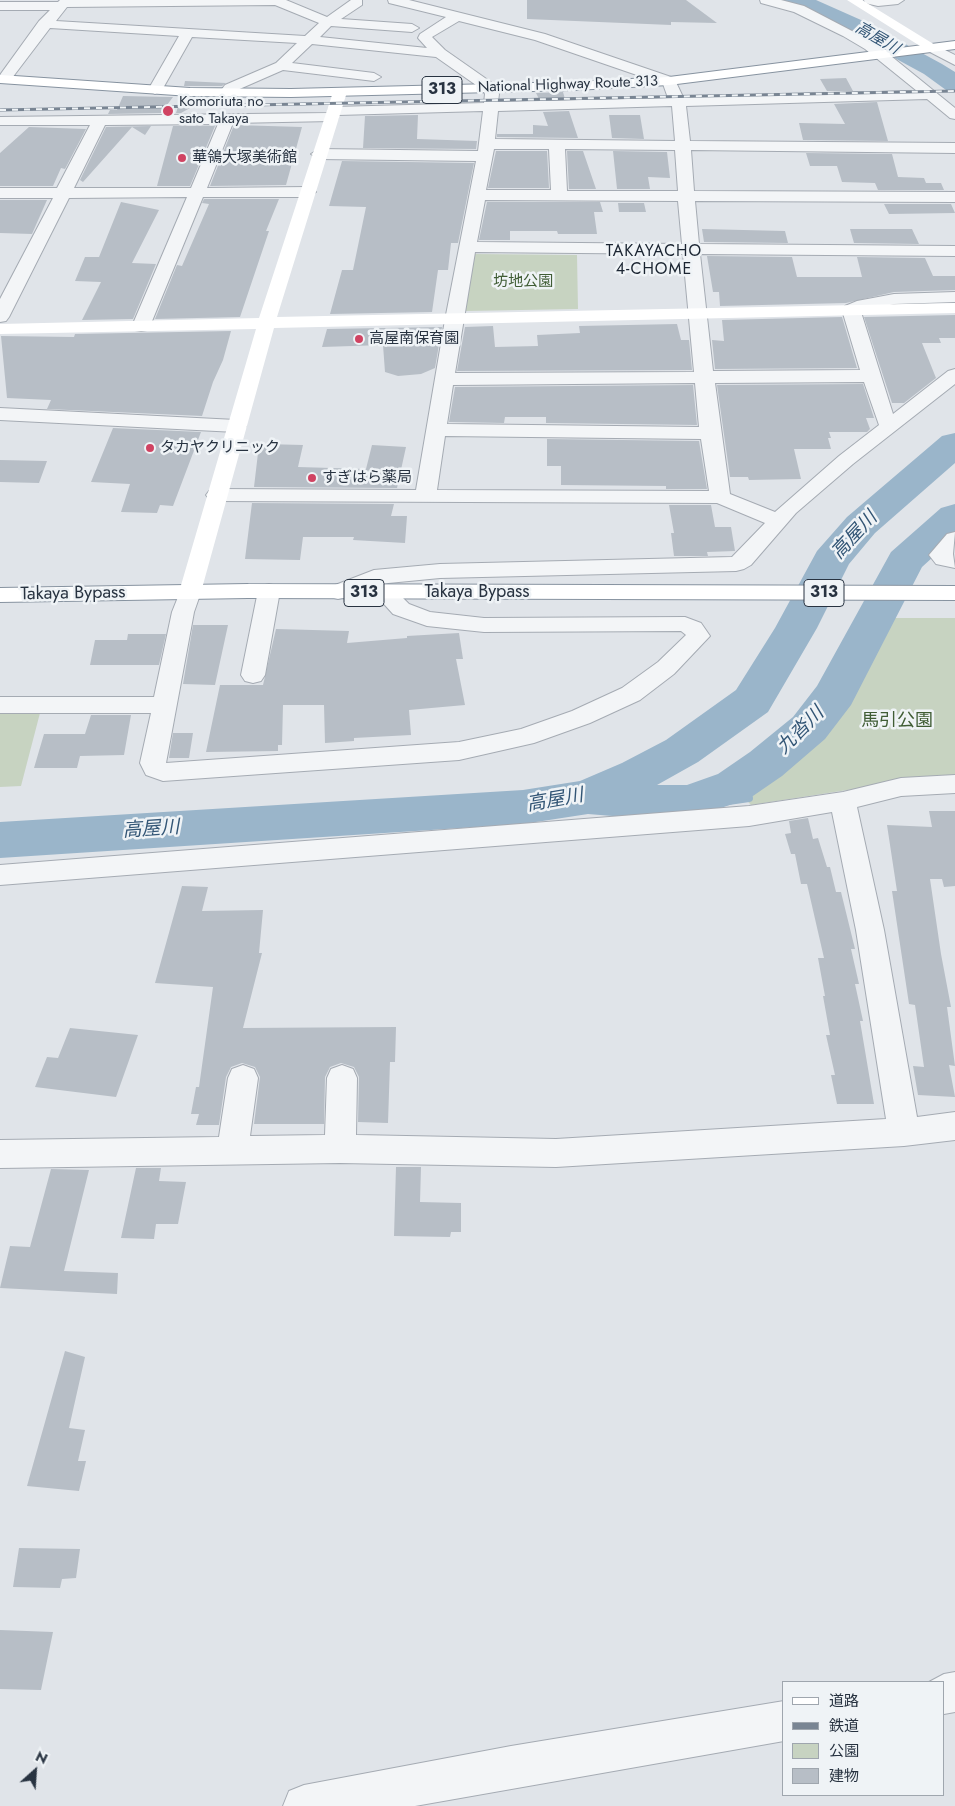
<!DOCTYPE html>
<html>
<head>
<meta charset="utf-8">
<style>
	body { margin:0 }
	#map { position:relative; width:955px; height:1806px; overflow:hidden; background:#e0e4e9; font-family:Jost,"Noto Sans JP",sans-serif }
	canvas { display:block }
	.legend { position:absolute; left:782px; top:1681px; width:162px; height:115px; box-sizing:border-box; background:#eff3f6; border:1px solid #9fa6ae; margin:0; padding:6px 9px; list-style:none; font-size:15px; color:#283341 }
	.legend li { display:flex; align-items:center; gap:10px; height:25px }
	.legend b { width:25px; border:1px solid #9fa6ae }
	.north { position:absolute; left:10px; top:1746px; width:50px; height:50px; -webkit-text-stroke:4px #eff3f6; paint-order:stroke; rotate:26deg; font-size:14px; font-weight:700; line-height:20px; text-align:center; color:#283341 }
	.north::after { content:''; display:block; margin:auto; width:18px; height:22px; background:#283341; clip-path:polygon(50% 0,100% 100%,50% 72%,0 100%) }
</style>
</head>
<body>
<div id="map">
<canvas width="955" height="1806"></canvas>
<ul class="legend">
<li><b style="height:6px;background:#fff"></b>道路</li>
<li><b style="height:6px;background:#798593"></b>鉄道</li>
<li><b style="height:14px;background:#c7d3c1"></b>公園</li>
<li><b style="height:14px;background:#b7bec6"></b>建物</li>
</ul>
<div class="north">N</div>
</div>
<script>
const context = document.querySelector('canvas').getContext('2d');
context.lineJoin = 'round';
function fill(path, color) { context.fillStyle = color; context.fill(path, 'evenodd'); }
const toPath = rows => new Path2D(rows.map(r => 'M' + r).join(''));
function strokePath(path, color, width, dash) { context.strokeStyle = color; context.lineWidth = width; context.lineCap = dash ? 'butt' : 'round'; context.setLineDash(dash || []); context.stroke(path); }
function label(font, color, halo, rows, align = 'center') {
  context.font = font + ' Jost,"Noto Sans JP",sans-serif'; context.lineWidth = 5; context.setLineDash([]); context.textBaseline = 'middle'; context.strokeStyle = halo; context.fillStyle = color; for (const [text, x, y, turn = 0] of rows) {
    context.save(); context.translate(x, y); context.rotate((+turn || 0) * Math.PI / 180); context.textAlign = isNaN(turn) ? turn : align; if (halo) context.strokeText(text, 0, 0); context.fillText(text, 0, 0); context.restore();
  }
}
fill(toPath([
	[474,254,577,255,578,309,465,311],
	[887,618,955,618,955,779,905,781,751,805,738,791,782,770,830,724],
	[0,713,40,713,21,786,0,787]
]), '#c7d3c1');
strokePath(toPath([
	[689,802,715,803,749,798]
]), '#9ab5ca', 8);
fill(toPath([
	[784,0,816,0,861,20,942,64,955,72,955,92,946,90,924,74,843,30,788,5,784,0],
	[955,433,955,463,875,533,849,564,817,628,768,712,698,762,657,785,687,785,718,774,750,752,793,717,817,686,891,552,941,508,955,504,955,537,922,567,851,705,825,739,782,776,750,798,689,819,661,820,588,814,523,824,0,858,0,822,523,790,580,781,622,763,666,740,736,690,775,628,817,551,847,517,942,436,955,433]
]), '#9ab5ca');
fill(toPath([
	[527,0,686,0,717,23,671,22,671,25,527,19],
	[846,78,853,91,827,91,820,79],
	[185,81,226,83,222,86,184,86],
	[563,92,565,99,539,99,536,93],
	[123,96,170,97,173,97,161,113,108,114,110,110,117,110],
	[181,97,190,98,208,98,181,113,176,113],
	[877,102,888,141,803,140,799,123,845,124,834,104],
	[569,111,578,138,497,137,497,134,533,134,533,125,548,126,543,112],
	[418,115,417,139,477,141,476,149,363,148,365,116],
	[609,115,640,115,644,139,612,138],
	[234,125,302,127,286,185,210,186],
	[151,126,145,135,132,127,83,182,80,180,106,127],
	[173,126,215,126,190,186,157,186],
	[29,127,86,129,65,169,61,168,53,186,0,186,0,153],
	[496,151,547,151,549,188,488,188],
	[567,151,583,151,596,189,569,189],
	[613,151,667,152,670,178,648,177,650,189,617,189],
	[806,153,892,154,898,177,924,178,926,183,941,183,944,190,878,190,875,183,842,182,837,166,810,166],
	[342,161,474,163,458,243,451,243,448,270,438,270,432,312,330,314,342,270,353,270,366,207,329,206],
	[204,199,279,199,266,231,269,231,240,317,155,319,177,265,182,266,209,204,202,203],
	[0,200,47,200,32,234,0,233],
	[121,202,159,210,132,263,156,264,133,319,82,320,101,282,75,281,85,257,99,257],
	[487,202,600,202,603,212,594,212,597,234,558,234,557,231,510,231,510,240,479,240],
	[618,203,644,203,646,212,619,212],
	[884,204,951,204,955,213,889,214],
	[702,229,785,231,788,243,704,242],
	[850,229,912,229,919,244,854,243],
	[707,256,792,257,797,277,862,277,857,257,925,258,933,276,955,276,955,290,894,292,846,303,720,306,719,292,713,292],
	[955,315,955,338,939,338,941,343,922,343,936,378,904,403,892,403,864,317],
	[842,317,857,368,715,369,712,340,724,341,722,320],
	[677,324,681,340,689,340,692,370,457,371,465,327,493,326,495,347,538,346,537,335,580,333,579,326],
	[442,327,435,368,421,374,398,376,385,372,383,345,322,347,327,329],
	[231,331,223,360,213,382,202,416,47,409,51,400,7,398,1,336,74,337,75,334],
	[863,384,874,418,866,418,870,429,867,432,829,432,831,438,828,438,831,449,794,449,801,479,749,480,748,477,730,477,717,385],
	[693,385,697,425,546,423,546,417,505,417,504,423,449,422,455,387],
	[113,428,201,432,173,506,160,505,157,513,121,512,130,484,91,482],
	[547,439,699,441,707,489,666,489,666,486,561,485,561,466,547,466],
	[264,444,303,445,298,467,366,469,372,445,406,447,397,488,254,487,258,453,261,453],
	[0,460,47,461,39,483,0,482],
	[252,503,394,504,391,516,407,516,405,543,353,540,354,537,303,537,300,560,245,559],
	[669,505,711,505,715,527,731,527,735,551,707,552,708,556,674,556,671,533,674,533],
	[193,625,228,625,215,685,183,684],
	[276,629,349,631,347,643,407,638,407,636,459,633,463,659,456,659,465,705,409,710,411,735,354,738,354,741,325,743,324,705,283,705,282,745,278,745,278,751,206,752,220,685,263,685],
	[128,634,166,634,159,665,90,665,95,640,127,640],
	[91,715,131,715,124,755,80,756,77,768,34,768,44,734,85,734],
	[173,733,193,733,189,758,169,758],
	[929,811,955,811,955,886,944,887,942,879,930,879,941,954,951,1007,947,1007,955,1066,949,1065,955,1097,918,1095,913,1066,924,1067,915,1005,909,1004,892,891,897,891,887,825,932,827],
	[808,818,813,839,818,838,827,867,830,867,836,892,841,892,855,949,851,949,859,984,855,984,863,1021,860,1021,874,1104,837,1104,831,1075,835,1075,826,1035,830,1035,823,996,825,996,818,958,824,958,807,884,801,884,795,854,791,854,785,834,791,833,789,821],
	[182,886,208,887,202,911,263,910,259,953,262,953,243,1028,396,1027,395,1062,390,1062,388,1123,358,1122,359,1077,354,1067,341,1063,330,1067,325,1077,324,1124,254,1124,260,1077,255,1067,242,1063,231,1067,226,1077,219,1125,196,1125,199,1114,191,1114,196,1087,199,1087,213,987,155,983],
	[70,1028,138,1035,116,1097,35,1087,47,1057,58,1058],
	[396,1167,421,1167,420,1202,461,1203,461,1232,451,1232,450,1237,394,1236],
	[136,1168,161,1168,159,1181,186,1182,178,1224,156,1224,154,1239,121,1238],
	[51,1169,89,1170,64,1271,118,1273,117,1294,0,1288,10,1246,30,1247],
	[65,1351,85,1357,69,1428,85,1430,78,1461,86,1461,79,1491,27,1486],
	[19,1548,80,1549,76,1578,62,1579,60,1588,13,1587],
	[0,1630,53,1632,41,1690,0,1689]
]), '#b7bec6');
const street = toPath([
	[60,0,286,0,327,17,351,0,362,0,362,5,341,19,412,24,419,28,412,32,331,26,320,37,427,48,418,38,420,34,446,17,389,3,388,0,409,0,545,34,674,78,683,97,917,91,865,49,843,36,794,12,761,3,760,0,781,0,804,6,875,43,955,108,955,119,950,118,927,99,686,106,690,141,955,143,955,153,691,150,694,191,955,192,955,202,695,201,699,244,955,246,955,256,700,254,713,371,860,370,842,310,845,306,857,301,894,294,955,292,955,302,894,304,861,312,893,414,948,371,955,369,955,384,853,464,796,513,751,565,744,569,736,571,440,578,378,584,346,597,338,599,330,597,327,592,330,587,374,570,440,564,732,557,765,523,717,503,216,501,209,499,206,495,209,491,216,489,416,490,445,320,476,161,319,159,311,154,319,149,478,151,483,111,338,115,337,120,332,121,233,123,207,188,308,187,316,192,308,197,203,197,150,326,147,330,141,331,135,330,132,326,187,197,69,198,9,317,6,321,0,322,0,299,53,198,0,198,0,188,57,188,90,125,0,125,0,117,328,113,329,108,334,107,484,103,485,94,483,90,436,57,312,44,292,63,374,73,381,77,374,81,283,70,235,91,231,96,226,97,219,93,225,85,276,63,297,43,192,37,162,90,155,94,148,90,179,36,50,28,9,82,0,82,0,75,39,21,50,10,0,10,0,2,58,2,60,0],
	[275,5,319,23,305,36,56,21,67,7,275,5],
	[459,21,535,40,663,84,668,98,498,102,499,94,495,85,445,50,432,37,459,21],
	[672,106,675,141,495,139,498,111,672,106],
	[218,124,191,188,74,188,105,125,218,124],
	[494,149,549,149,551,190,486,190,494,149],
	[565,149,675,150,678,191,567,191,565,149],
	[485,200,678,201,682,244,477,242,485,200],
	[475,252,683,254,694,372,455,373,475,252],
	[864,382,879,425,839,456,775,512,730,494,715,383,864,382],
	[695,383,699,427,447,424,453,385,695,383],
	[445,436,701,439,709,491,437,490,445,436],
	[864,0,904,0,898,4,878,6,865,3,864,0],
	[933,44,955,55,955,65,928,51,926,48,933,44],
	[0,408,236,420,243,422,246,426,243,430,236,432,0,420,0,408],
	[955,532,953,554,955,568,936,564,929,555,947,534,955,532],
	[269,584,277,586,280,591,265,675,261,681,253,683,245,681,241,675,258,591,261,586,269,584],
	[190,585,198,587,201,592,194,612,166,763,459,742,521,729,572,711,622,688,658,662,686,635,681,631,484,632,427,626,393,614,374,593,377,588,385,586,393,588,409,604,430,612,484,618,685,617,701,623,710,636,674,674,640,700,590,723,534,743,459,760,163,781,146,775,140,763,151,713,0,713,0,697,154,697,172,612,182,587,190,585],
	[955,775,955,793,901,796,857,807,884,930,917,1117,955,1112,955,1140,904,1146,556,1167,340,1163,0,1168,0,1140,219,1137,228,1078,232,1069,243,1065,254,1069,258,1078,250,1136,325,1135,327,1078,331,1069,342,1065,353,1069,357,1078,356,1135,556,1139,886,1119,856,930,832,812,749,826,0,885,0,865,749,806,843,792,901,778,955,775],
	[955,1672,955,1712,944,1714,944,1682,929,1682,944,1674,955,1672],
	[784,1701,784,1741,415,1806,283,1806,289,1791,304,1785,511,1746,784,1701]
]);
const highway = toPath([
	[955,41,955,49,669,85,574,90,291,97,190,96,0,83,0,75,190,88,291,89,574,82,669,77,955,41],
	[248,584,955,586,955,600,248,598,0,602,0,588,248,584]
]);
strokePath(street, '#a5abb3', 2);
strokePath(highway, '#8793a0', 2);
fill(street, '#f3f5f7');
fill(toPath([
	[847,0,862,0,940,48,933,52,928,51,847,0],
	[340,88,347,92,277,317,955,303,955,313,274,328,201,592,198,597,190,599,182,597,179,592,256,329,0,334,0,324,259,318,333,92,340,88]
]), '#fff');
fill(highway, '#fff');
const rail = toPath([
	[0,110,955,91]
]);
strokePath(rail, '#798593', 3);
strokePath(rail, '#eff3f6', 2, [6]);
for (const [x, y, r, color] of [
	[168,111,6,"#d04362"],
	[182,158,5,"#d04362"],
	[359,339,5,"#d04362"],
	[150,448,5,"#d04362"],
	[312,478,5,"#d04362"]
]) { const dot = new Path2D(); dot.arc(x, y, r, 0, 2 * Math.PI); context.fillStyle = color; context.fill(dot); strokePath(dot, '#eff3f6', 2); }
label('15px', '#283341', '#eff3f6', [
	["National Highway Route 313",568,85,-2]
]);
label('15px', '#283341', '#eff3f6', [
	["Komoriuta no",179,102],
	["sato Takaya",179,119],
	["華鴒大塚美術館",192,158],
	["高屋南保育園",369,339],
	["タカヤクリニック",160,448],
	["すぎはら薬局",322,478]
], 'left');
label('15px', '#405d35', '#eff3f6', [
	["坊地公園",523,282]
]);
label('italic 16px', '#325575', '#eff3f6', [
	["高屋川",877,39,30]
]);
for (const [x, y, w] of [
	[442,90,40],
	[364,593,40],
	[824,593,40]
]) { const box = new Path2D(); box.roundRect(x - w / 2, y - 13.5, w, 27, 4); context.fillStyle = '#eff3f6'; context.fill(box); strokePath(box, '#283341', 1); }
label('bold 16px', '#283341', null, [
	["313",442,90],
	["313",364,593],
	["313",824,593]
]);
context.letterSpacing = '1px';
label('16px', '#1a2431', '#eff3f6', [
	["TAKAYACHO",654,252],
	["4-CHOME",654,270]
]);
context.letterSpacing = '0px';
label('18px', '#283341', '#eff3f6', [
	["Takaya Bypass",477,593],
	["Takaya Bypass",73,594,-1]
]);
label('18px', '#405d35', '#eff3f6', [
	["馬引公園",897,722]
]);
label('italic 19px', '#325575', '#eff3f6', [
	["高屋川",855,536,-47],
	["九沓川",801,731,-45],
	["高屋川",555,801,-10],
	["高屋川",151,830,-4]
]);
</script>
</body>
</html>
